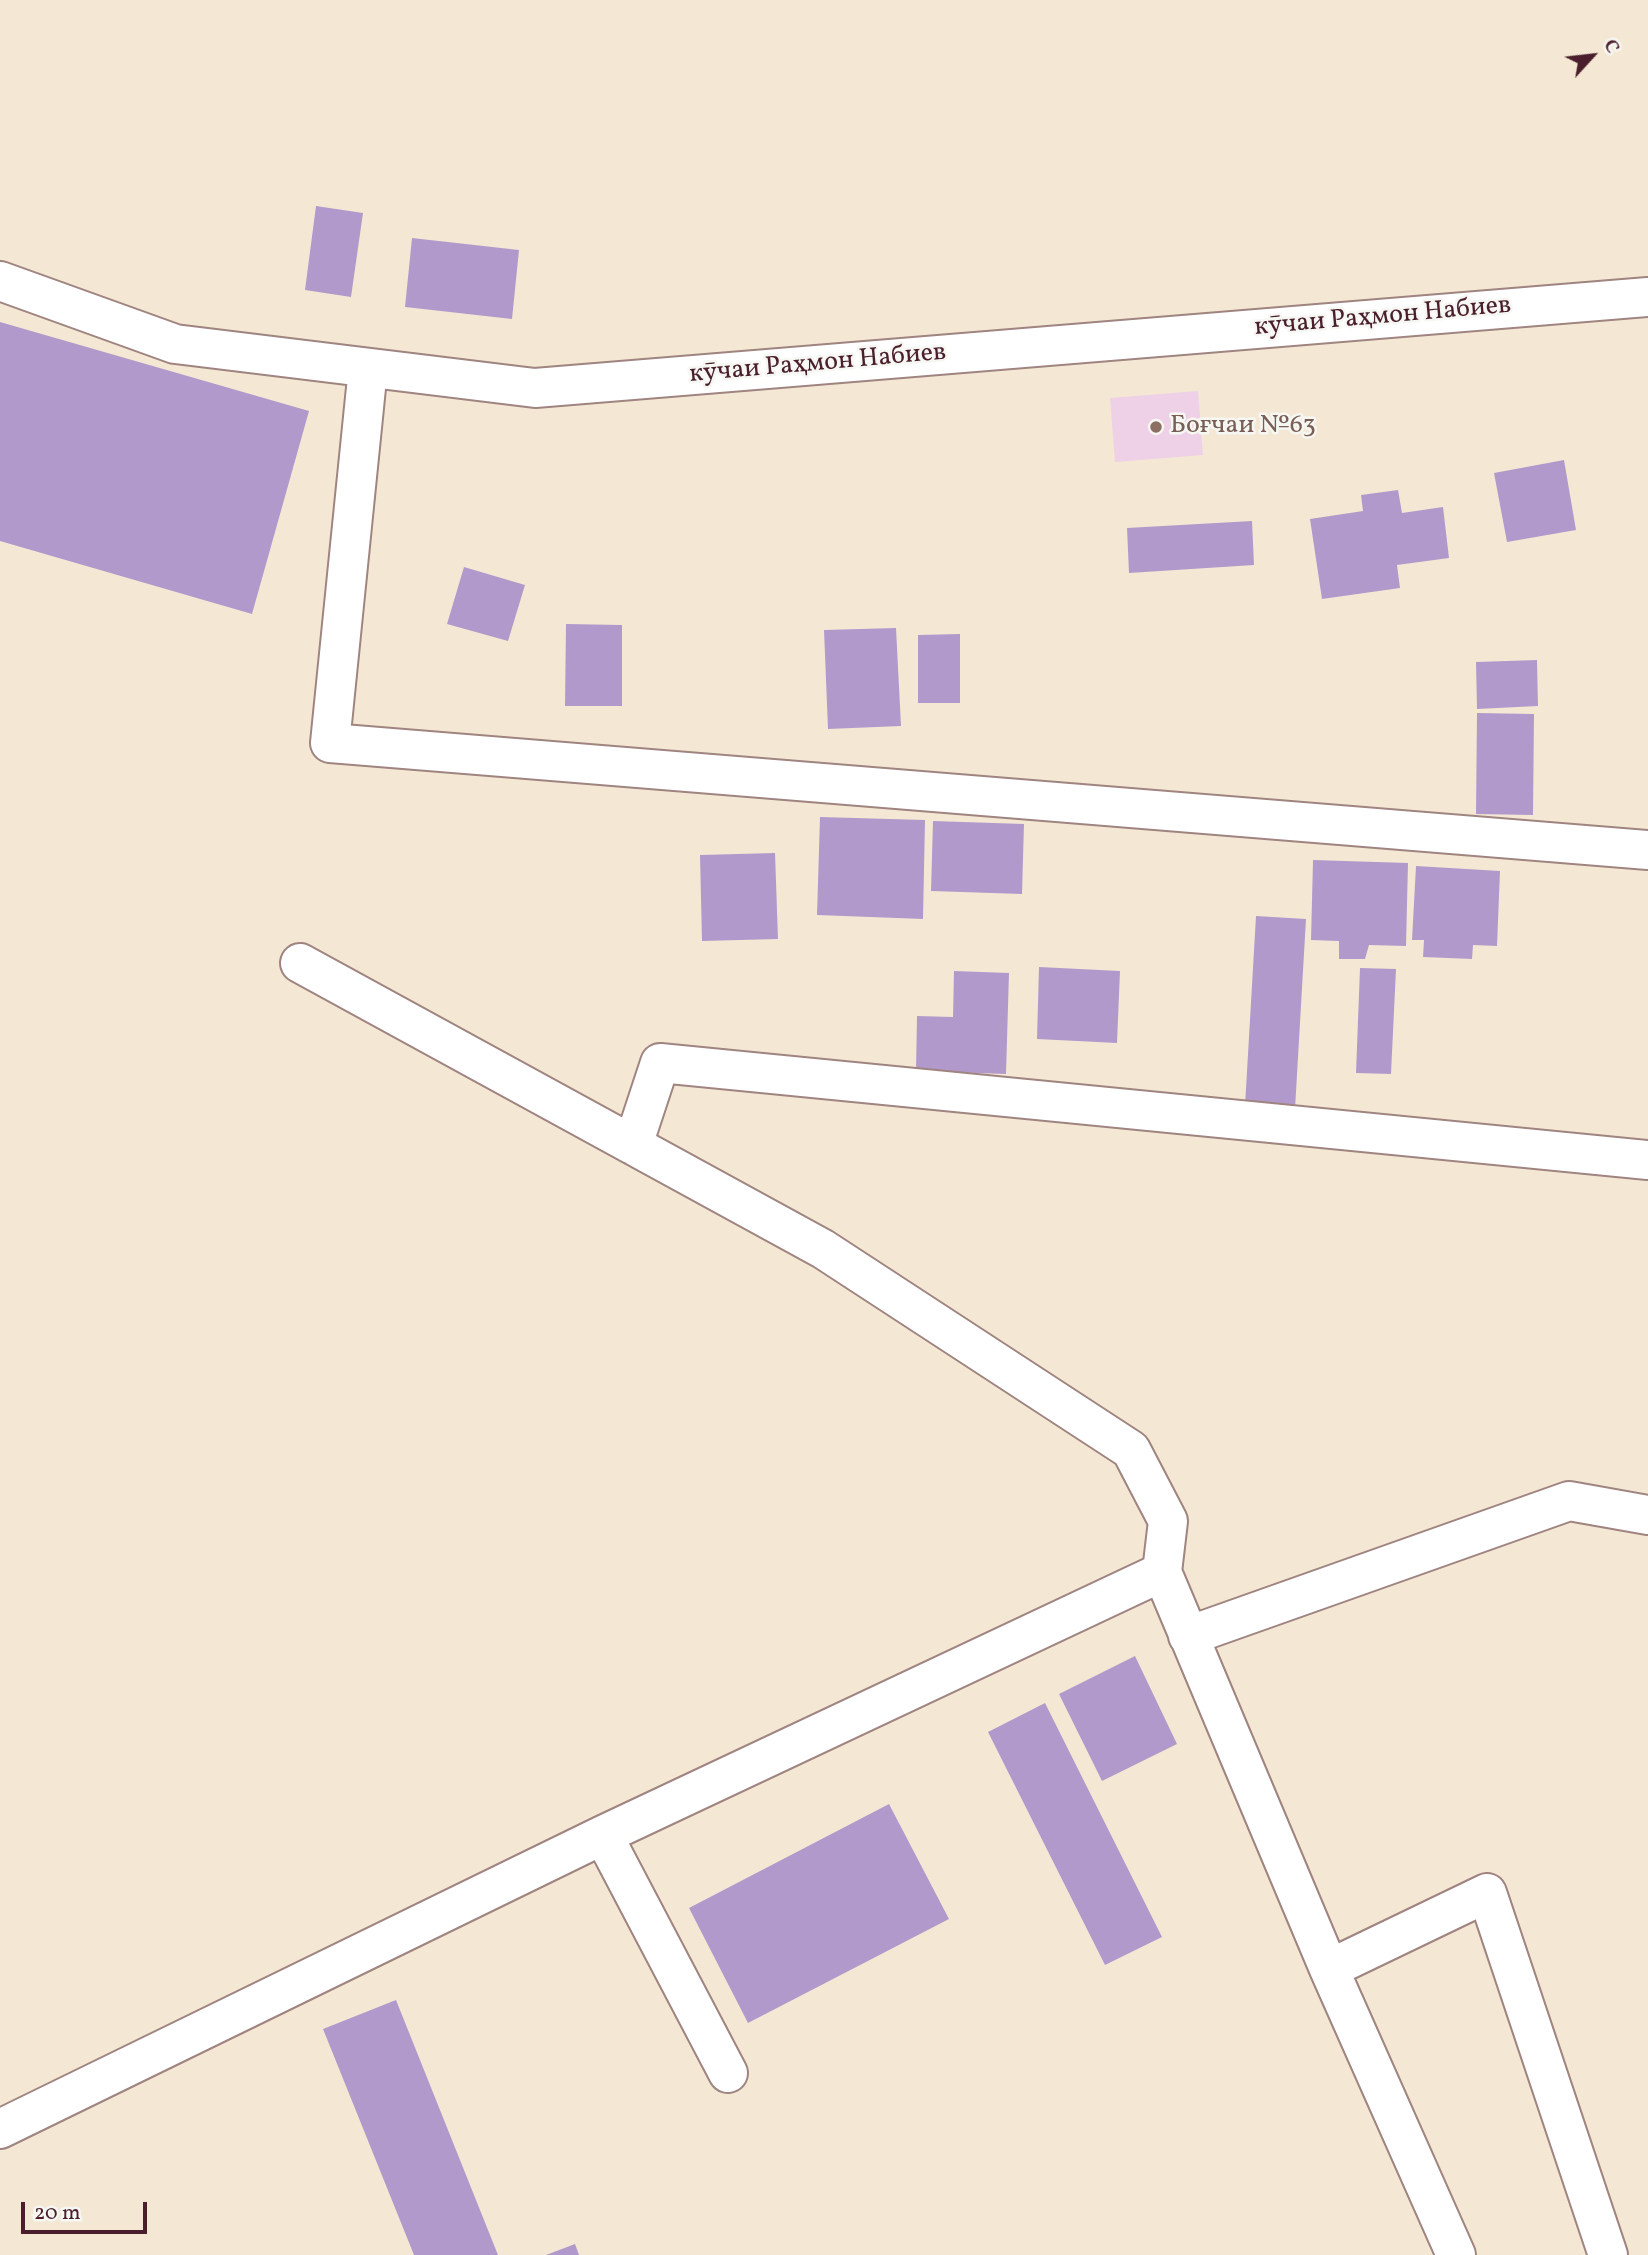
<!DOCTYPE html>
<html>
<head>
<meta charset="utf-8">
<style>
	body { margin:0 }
	#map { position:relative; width:1648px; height:2255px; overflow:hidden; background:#f4e8d5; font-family:Vollkorn,serif }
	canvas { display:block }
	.north { position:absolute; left:1557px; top:21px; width:70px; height:70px; -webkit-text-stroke:5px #f6f6f2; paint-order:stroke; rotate:63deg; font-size:19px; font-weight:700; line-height:28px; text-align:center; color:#4a1f2b }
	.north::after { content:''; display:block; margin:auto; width:24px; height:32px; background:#4a1f2b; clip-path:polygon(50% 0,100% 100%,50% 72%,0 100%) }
	.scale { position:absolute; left:21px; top:2202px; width:126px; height:32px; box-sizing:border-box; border:4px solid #4a1f2b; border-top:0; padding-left:9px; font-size:21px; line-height:24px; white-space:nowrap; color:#4a1f2b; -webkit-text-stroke:5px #f6f6f2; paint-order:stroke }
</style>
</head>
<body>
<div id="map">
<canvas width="1648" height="2255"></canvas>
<div class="north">С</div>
<div class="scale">20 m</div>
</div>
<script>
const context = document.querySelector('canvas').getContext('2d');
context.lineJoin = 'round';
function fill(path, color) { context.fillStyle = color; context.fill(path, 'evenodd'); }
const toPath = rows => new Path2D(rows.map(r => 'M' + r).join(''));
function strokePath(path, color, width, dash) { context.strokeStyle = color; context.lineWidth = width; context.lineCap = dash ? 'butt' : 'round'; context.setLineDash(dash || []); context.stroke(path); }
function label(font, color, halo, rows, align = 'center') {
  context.font = font + ' Vollkorn,serif'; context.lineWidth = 5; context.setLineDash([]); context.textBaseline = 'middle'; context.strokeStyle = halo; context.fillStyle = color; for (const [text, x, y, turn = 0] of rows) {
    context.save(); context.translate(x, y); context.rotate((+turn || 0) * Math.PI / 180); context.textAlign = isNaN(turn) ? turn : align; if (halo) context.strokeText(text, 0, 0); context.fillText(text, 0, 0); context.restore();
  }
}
fill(toPath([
	[1198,391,1203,455,1115,462,1110,398]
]), '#eed0e7');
fill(toPath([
	[316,206,363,213,351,297,305,290],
	[412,238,519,250,512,319,405,307],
	[0,322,309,411,252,614,0,541],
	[1564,460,1576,530,1507,542,1494,473],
	[1398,490,1402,513,1443,507,1449,558,1397,565,1400,588,1322,599,1310,519,1363,511,1361,495],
	[1252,521,1254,565,1129,573,1127,528],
	[464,567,525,585,508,641,447,624],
	[566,624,622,625,622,706,565,706],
	[896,628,901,726,828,729,824,630],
	[960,634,960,703,918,703,918,635],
	[1537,660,1538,706,1477,709,1476,662],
	[1477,713,1534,714,1533,815,1476,814],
	[820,817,925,820,923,919,817,915],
	[933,821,1024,824,1022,894,931,891],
	[775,853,778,939,702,941,700,855],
	[1313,860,1408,863,1406,946,1369,945,1365,959,1339,959,1339,941,1311,940],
	[1416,866,1500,871,1497,946,1473,945,1472,959,1423,957,1424,940,1412,940],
	[1256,916,1306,919,1295,1109,1245,1106],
	[1039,967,1120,971,1117,1043,1037,1039],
	[1360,968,1396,969,1391,1074,1356,1073],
	[954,971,1009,973,1006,1074,916,1071,917,1016,953,1017],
	[1135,1656,1177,1744,1102,1781,1059,1694],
	[1045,1703,1162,1937,1105,1965,988,1732],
	[889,1804,949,1919,748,2023,689,1908],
	[396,2000,498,2255,414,2255,323,2029],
	[575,2244,579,2255,546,2255]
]), '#b19acb');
const minor = toPath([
	[0,281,175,344,535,388,1648,297],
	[368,368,330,743,1648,850],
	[300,963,823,1249,1131,1450,1168,1521,1162,1572,1329,1969,1456,2255],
	[633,1145,660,1063,1648,1160],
	[1188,1636,1569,1501,1648,1515],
	[603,1835,728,2073],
	[1329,1969,1487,1893,1608,2255],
	[0,2129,603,1835,1162,1572]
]);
strokePath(minor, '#9f8480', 42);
strokePath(minor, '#fff', 38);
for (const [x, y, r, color] of [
	[1156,427,7,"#8d6e63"]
]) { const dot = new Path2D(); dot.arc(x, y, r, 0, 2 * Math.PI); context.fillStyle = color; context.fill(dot); strokePath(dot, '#f6f6f2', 2.5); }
label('26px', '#4a1f2b', '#f6f6f2', [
	["кӯчаи Раҳмон Набиев",1383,318,-5],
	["кӯчаи Раҳмон Набиев",818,365,-5]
]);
label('26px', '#785e54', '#f6f6f2', [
	["Боғчаи №63",1170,427]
], 'left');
</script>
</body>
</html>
